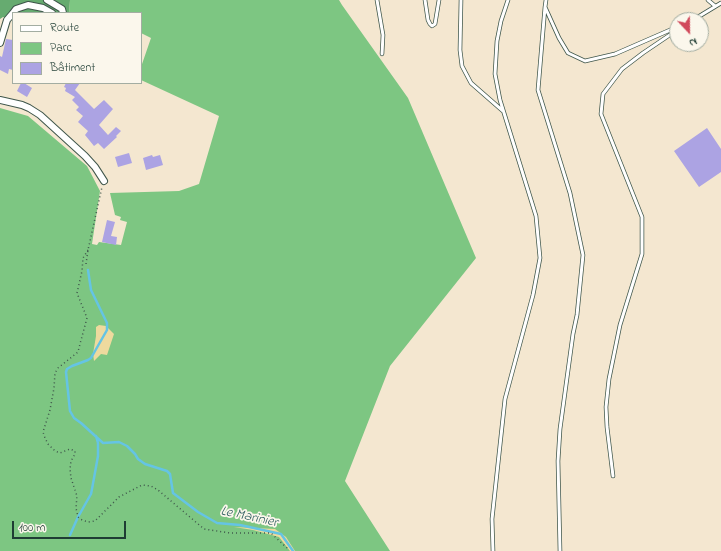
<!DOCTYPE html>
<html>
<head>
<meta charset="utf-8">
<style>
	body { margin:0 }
	#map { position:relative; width:721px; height:551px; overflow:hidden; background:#f4e7d0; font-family:"Indie Flower",sans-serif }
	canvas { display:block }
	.legend { position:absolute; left:12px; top:12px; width:130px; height:72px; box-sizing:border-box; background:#fbf7ec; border:1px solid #a3ada2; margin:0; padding:5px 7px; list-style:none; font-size:12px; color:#1f3d34 }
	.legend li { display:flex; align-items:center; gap:8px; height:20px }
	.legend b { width:20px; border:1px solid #a3ada2 }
	.north { position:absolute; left:669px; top:12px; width:40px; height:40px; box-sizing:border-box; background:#fbf7ec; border:1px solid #a3ada2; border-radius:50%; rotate:158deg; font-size:11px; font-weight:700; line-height:16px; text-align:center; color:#1f3d34 }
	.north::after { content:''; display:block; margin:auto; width:14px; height:18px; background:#d1495b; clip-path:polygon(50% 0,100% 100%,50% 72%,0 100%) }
	.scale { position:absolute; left:12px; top:521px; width:114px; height:18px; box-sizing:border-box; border:2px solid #1f3d34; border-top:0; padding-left:5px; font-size:12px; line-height:14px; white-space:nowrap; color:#1f3d34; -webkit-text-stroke:3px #fbf7ec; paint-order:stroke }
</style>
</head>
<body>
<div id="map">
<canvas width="721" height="551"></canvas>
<ul class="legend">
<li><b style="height:5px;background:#fff"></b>Route</li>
<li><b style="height:11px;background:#7dc682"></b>Parc</li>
<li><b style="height:11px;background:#aca3e3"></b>Bâtiment</li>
</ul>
<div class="north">N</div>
<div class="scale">100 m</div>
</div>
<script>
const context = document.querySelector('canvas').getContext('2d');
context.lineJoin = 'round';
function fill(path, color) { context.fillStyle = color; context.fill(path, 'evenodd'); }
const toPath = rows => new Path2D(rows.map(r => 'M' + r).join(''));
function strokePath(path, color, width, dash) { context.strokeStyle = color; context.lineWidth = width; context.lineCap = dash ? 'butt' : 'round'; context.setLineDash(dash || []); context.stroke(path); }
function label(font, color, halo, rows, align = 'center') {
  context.font = font + ' "Indie Flower",sans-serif'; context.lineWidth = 3.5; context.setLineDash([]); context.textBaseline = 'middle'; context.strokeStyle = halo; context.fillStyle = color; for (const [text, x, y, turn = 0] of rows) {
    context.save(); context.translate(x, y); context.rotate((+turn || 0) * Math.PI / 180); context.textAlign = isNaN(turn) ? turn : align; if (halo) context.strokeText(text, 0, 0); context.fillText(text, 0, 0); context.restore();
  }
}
fill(toPath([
	[70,0,339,0,342,5,408,98,476,258,390,366,345,481,390,551,0,551,0,108,28,116,87,166,100,191,92,244,97,245,99,242,121,245,127,222,120,220,121,217,115,215,110,193,179,191,199,184,219,116,141,80,141,67,151,38,141,33,141,13,69,13]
]), '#7dc682');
fill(toPath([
	[0,0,70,0,69,13,13,13,13,20,3,17,0,19]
]), '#66ab70');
fill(toPath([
	[99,325,106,326,114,334,107,355,101,354,94,361,93,354,96,336,96,327],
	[234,527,275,529,286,537,295,551,290,551,279,537,253,530]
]), '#eeda9e');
strokePath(toPath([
	[88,270,91,290,107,323,107,330,91,358,88,360,72,366,67,369,66,372,70,411,74,418,81,423,103,443,119,442,127,446,135,454,138,459,145,464,167,471,170,474,173,493,198,512,217,523,240,525,281,534,293,551],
	[70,535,78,517,91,494,92,489,98,456,98,443,96,436]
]), '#65c4e4', 2.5);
fill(toPath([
	[6,39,13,40,13,70,9,69,8,74,0,70,0,56,2,57],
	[21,83,24,83,32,88,27,97,17,91],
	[66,83,80,83,75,90,94,109,104,100,113,109,99,125,108,135,116,127,121,131,116,136,117,137,104,149,98,143,94,146,85,135,88,131,78,122,83,116,76,110,79,107,72,100,75,97,65,91,66,88,64,87],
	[707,128,721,149,721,172,699,187,674,151],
	[129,153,132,163,118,167,115,157],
	[152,155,153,157,160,155,163,165,146,170,143,158],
	[107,220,115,222,111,236,117,237,116,245,102,242]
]), '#aca3e3');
const lane = toPath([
	[377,0,383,35,382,54],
	[425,0,428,20,430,24,432,26,435,24,439,0],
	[461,0,460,50,462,66,471,83,503,111],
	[546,0,545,7,559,38,568,53,585,61,615,54,677,27],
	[708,0,715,6],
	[545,7,538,90,570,193,583,255,577,315,573,334,560,429,558,461,560,551],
	[693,20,721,3],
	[613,476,607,427,606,407,609,379,620,325,642,254,642,217,601,114,603,94,622,69,643,53,677,30],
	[493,551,492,519,505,399,533,295,540,258,536,216,500,100,495,74,497,41,501,21,508,0]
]);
const street = toPath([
	[47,0,62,9,63,13],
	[13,13,16,9,28,5,43,8,52,13],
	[0,43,7,20,13,13],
	[0,100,22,105,29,108,40,115,85,156,95,167,104,181]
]);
strokePath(lane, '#3f564b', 4.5);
strokePath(street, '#3f564b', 8);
strokePath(toPath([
	[88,250,83,258,82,271,77,293,87,318,80,344,78,352,58,368,55,373,54,388,50,410,43,432,45,438,48,444,55,451,60,453,70,449,75,451,75,454,71,461,70,469,71,478,77,496,76,508,78,517,82,520,88,522,95,521,119,497,142,485,151,486,158,490,204,529,230,533,271,533,287,548,288,551],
	[86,264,88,250,102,187]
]), '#3f564b', 1.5, [1, 3]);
strokePath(lane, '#fff', 3);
strokePath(street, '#fff', 6);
label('italic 14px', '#305f60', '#fbf7ec', [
	["Le Marinier",249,518,12]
]);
</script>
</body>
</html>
